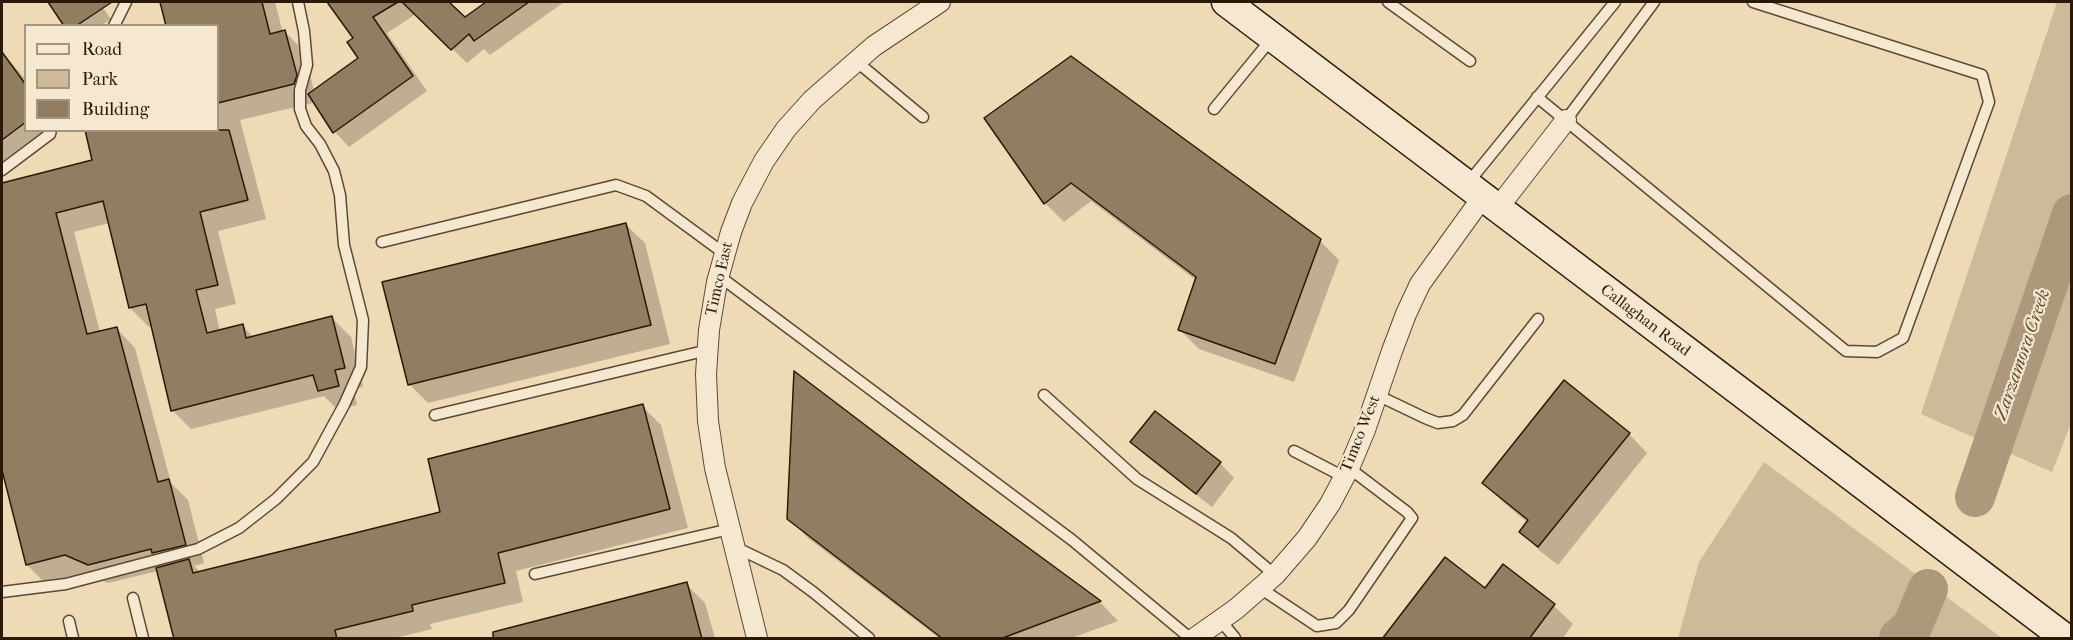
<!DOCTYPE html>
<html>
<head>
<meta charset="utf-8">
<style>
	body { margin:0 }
	#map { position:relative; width:2073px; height:640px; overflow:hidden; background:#efdab6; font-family:"IM FELL French Canon",serif }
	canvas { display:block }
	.frame { position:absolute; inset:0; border:3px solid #2a1906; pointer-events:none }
	.legend { position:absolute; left:24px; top:24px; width:195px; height:108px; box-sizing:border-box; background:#f5e7d0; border:2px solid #a4957f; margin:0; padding:8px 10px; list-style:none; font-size:18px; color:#2a1906 }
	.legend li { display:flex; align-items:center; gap:12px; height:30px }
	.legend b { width:30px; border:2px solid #a4957f }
</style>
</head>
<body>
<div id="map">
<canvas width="2073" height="640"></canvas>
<div class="frame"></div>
<ul class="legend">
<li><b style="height:8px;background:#f5e7d0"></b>Road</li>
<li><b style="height:16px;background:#ceb998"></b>Park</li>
<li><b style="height:16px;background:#907d62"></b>Building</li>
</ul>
</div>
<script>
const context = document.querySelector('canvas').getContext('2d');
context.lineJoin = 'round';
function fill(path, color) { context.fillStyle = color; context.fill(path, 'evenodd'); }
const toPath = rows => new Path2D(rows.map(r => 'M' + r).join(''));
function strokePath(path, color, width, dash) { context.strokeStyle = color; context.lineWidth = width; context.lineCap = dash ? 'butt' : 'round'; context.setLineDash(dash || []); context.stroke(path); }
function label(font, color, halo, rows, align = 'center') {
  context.font = font + ' "IM FELL French Canon",serif'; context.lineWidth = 4.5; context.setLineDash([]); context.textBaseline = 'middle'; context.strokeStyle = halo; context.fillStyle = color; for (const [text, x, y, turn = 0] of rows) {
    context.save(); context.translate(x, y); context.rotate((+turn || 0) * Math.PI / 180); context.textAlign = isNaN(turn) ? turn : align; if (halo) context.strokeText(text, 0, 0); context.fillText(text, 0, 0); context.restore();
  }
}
fill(toPath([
	[2057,2,2072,2,2072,421,2052,472,1921,414],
	[1764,462,2002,638,1678,638,1699,562]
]), '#ceb998');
fill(toPath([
	[55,2,99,2,111,19,101,26,66,26,51,4],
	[162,2,275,2,283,33,285,32,304,51,314,91,360,58,355,38,329,2,446,2,465,19,489,2,564,2,490,55,484,49,467,63,416,14,387,33,427,91,349,147,335,132,313,100,313,103,240,120,266,219,218,231,236,304,215,309,220,331,242,325,254,338,332,318,351,337,363,387,353,389,357,405,338,410,324,396,191,429,172,410,153,326,149,327,130,308,109,223,74,232,100,332,116,328,135,348,171,483,188,500,204,563,194,566,201,573,442,513,642,406,661,425,688,528,516,571,523,602,430,624,432,629,395,638,175,638,158,571,108,583,85,574,46,584,27,565,2,464,2,185,218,130,218,26,168,26],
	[2,52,26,80,26,130,59,130,2,173],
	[986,118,1320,241,1339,260,1294,382,1199,349,1180,330,1197,281,1091,201,1064,222,1045,203],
	[625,224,645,243,670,344,428,403,409,384],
	[1629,434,1647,453,1558,565,1540,551,1521,532,1528,523,1503,502,1484,483],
	[1132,442,1220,463,1234,478,1212,507,1147,457],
	[976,512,1100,602,1118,621,1072,638,939,638,808,538,789,518],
	[1504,566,1554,606,1573,624,1563,638,1384,638,1485,590],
	[686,584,705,603,715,638,530,638]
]), '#0003');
strokePath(toPath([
	[1975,497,2072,214],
	[1899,638,1912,627,1928,589]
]), '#ac987a', 40);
const building = toPath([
	[48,2,112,2,76,26,64,26,48,2],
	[160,2,262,2,270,34,285,30,297,75,294,84,218,103,218,26,166,26,160,2],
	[327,2,398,2,373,17,413,76,333,133,308,94,358,58,347,42,353,38,327,2],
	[402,2,449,2,465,17,486,2,529,2,474,41,469,34,451,50,402,2],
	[2,52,26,85,26,122,2,140,2,52],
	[1071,56,1321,239,1275,364,1178,330,1196,277,1071,183,1044,204,984,118,1071,56],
	[85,130,229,130,248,200,200,212,218,285,196,290,207,333,243,324,246,338,332,316,345,368,335,370,339,386,318,391,313,375,171,411,146,304,129,308,103,201,56,213,87,334,117,327,158,482,169,479,186,545,152,553,151,549,88,565,65,555,26,565,2,470,2,183,92,160,85,130],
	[626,223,651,325,408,385,382,282,626,223],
	[794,371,977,510,1101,601,1000,639,943,639,787,519,794,371],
	[1564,380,1630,433,1538,547,1519,532,1528,520,1482,483,1564,380],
	[643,404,670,509,498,553,505,583,412,605,413,611,335,630,337,639,174,639,156,568,189,559,193,573,440,512,428,459,643,404],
	[1155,411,1221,462,1196,494,1130,442,1155,411],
	[1445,557,1485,588,1503,564,1555,604,1529,639,1382,639,1445,557],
	[687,582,702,639,493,639,493,632,687,582]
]);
fill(building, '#907d62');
strokePath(building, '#2a1906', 1.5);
const lane = toPath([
	[1388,2,1470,61],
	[114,26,126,2],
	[856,61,923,117],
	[1537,97,1846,351,1877,352,1903,338,1989,102,1982,75,1753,2],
	[1214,109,1273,37],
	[1566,120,1654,2],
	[2,170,50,134,51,130],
	[1468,183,1615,2],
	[382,242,616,185,646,196,725,254],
	[719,276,1072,540,1190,638],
	[1044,395,1137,479,1231,538,1275,575],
	[1377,395,1425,418,1438,423,1453,421,1463,415,1538,319],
	[435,415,708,350],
	[1294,451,1344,477],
	[735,547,783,570,813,592,869,638],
	[535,574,730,529],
	[1260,588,1317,626,1336,623,1349,610,1412,518,1407,512,1349,468],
	[2,592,66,584,198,549,239,528,276,499,313,462,344,405,361,367,363,320,344,245,340,195,334,171,320,144,306,126,300,109,300,90,307,65,304,31,298,2],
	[133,598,143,638],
	[69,621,73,638],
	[1221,621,1235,638]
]);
const street = toPath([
	[1497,209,1566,120],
	[757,638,715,468,708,421,706,374,709,330,717,282,731,232,742,203,764,161,786,129,812,100,874,46,940,2],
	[1195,638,1236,609,1275,575,1307,538,1330,504,1349,468,1365,430,1392,351,1406,314,1420,284,1482,198]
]);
const secondary = toPath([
	[1226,2,2065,638]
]);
strokePath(lane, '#5b4932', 13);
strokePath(street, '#5b4932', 22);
strokePath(secondary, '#2a1906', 31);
strokePath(lane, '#f5e7d0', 10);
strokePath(street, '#f5e7d0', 20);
strokePath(secondary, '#f5e7d0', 28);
label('16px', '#2a1906', '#f5e7d0', [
	["Timco East",720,279,-77],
	["Callaghan Road",1645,321,37],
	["Timco West",1361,434,-68]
]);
label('italic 18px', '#5e4c34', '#f5e7d0', [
	["Zarzamora Creek",2023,355,-71]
]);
</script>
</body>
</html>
